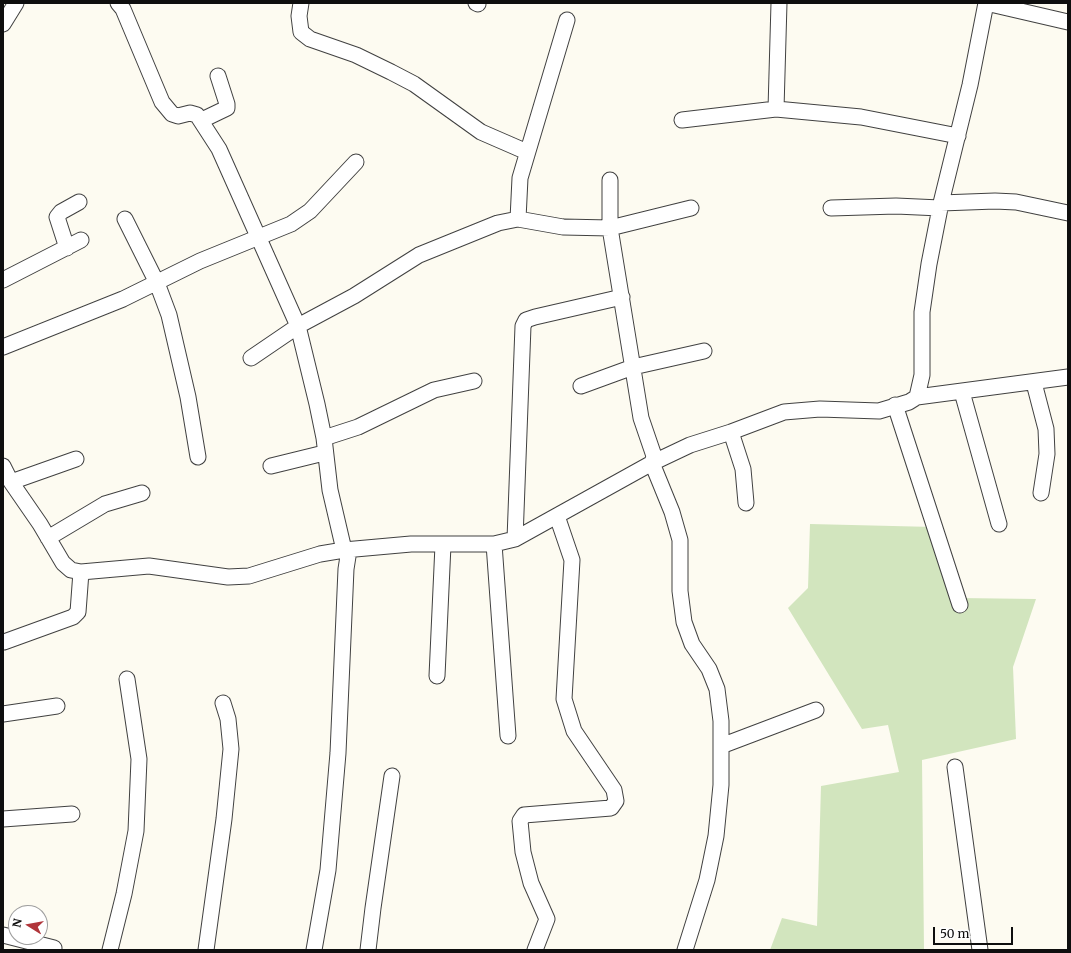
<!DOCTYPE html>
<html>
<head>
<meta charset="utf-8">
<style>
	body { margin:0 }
	#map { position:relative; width:1071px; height:953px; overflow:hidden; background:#fdfbf1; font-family:Merriweather,serif }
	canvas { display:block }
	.frame { position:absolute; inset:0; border:4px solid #0e0e0e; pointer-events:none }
	.north { position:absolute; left:8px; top:905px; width:40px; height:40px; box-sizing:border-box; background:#fff; border:1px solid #9f9f9f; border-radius:50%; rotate:281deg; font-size:11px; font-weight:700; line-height:16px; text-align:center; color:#0e0e0e }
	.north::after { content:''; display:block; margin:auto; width:14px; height:18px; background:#b0353a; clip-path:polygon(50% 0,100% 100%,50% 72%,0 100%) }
	.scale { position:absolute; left:933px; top:927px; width:80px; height:18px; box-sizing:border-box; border:2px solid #0e0e0e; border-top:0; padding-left:5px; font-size:12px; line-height:14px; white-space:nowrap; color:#0e0e0e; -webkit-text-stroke:3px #fff; paint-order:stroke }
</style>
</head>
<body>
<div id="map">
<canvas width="1071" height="953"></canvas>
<div class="frame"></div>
<div class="north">N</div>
<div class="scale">50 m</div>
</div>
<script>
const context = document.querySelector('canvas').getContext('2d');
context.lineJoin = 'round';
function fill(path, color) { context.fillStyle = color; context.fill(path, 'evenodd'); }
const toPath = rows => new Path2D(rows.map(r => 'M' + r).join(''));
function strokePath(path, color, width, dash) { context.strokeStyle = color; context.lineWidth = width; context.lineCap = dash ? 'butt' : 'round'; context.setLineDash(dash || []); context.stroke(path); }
fill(toPath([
	[810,524,934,527,959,598,1036,599,1013,667,1016,739,922,760,924,950,770,950,782,918,817,926,821,786,899,772,888,725,862,729,788,608,808,588]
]), '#d2e5be');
const minor = toPath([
	[118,3,123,9,162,102,172,114,178,116,190,113,197,115,219,149,298,326,317,404,324,438,330,490,344,550],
	[301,3,299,16,301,32,310,39,356,55,391,72,414,84,481,132,527,152],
	[476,3,478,4],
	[986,3,970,85,941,203,929,264,922,312,922,375,917,397,1068,377],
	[986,3,1068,22],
	[3,24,16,3],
	[776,109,779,3],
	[202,120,227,108,227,104,218,76],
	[682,120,776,109,861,117,958,136],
	[610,180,610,228,641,418,654,456,652,463,672,512,680,540,680,591,684,622,692,644,709,669,717,689,721,721,721,785,716,836,707,880,685,950],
	[941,203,995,201,1016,202,1068,213],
	[831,208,896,206,940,208],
	[125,219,157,283,169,315,188,397,198,457],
	[518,219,520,178,567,20],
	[67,248,57,217,61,212,79,202],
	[3,280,81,240],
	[3,347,123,299,200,261,291,224,310,211,356,162],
	[251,358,298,326,354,296,419,255,498,223,518,219,563,227,610,228,691,208],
	[1034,383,1046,429,1047,454,1041,493],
	[581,386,633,367,704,351],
	[962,392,999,524],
	[895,405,960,605],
	[731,432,743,469,746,503],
	[324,438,358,427,434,390,474,381],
	[3,466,11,482,40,524,63,563,71,570,81,572,149,566,228,577,249,576,320,554,344,550,411,544,494,544,515,539,652,463,690,445,731,432,784,412,820,409,879,411,909,402,917,397],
	[271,466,324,453],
	[11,482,76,459],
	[48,538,105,504,142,493],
	[515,539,523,326,526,320,535,317,622,297],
	[494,544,508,736],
	[4,642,73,617,78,612,81,572],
	[437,676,443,545],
	[3,714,57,706],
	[721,746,816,710],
	[955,767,980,950],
	[3,819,72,814],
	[3,935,54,948],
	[110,950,124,894,136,831,139,759,127,679],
	[206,950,224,819,231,749,228,719,223,703],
	[314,950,328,870,338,753,346,569,349,550],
	[368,950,373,908,392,776],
	[535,950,547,919,531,883,523,852,520,821,524,815,611,808,616,801,614,790,574,731,564,699,572,560,557,516]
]);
strokePath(minor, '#414141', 17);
strokePath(minor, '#fff', 15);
</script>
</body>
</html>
